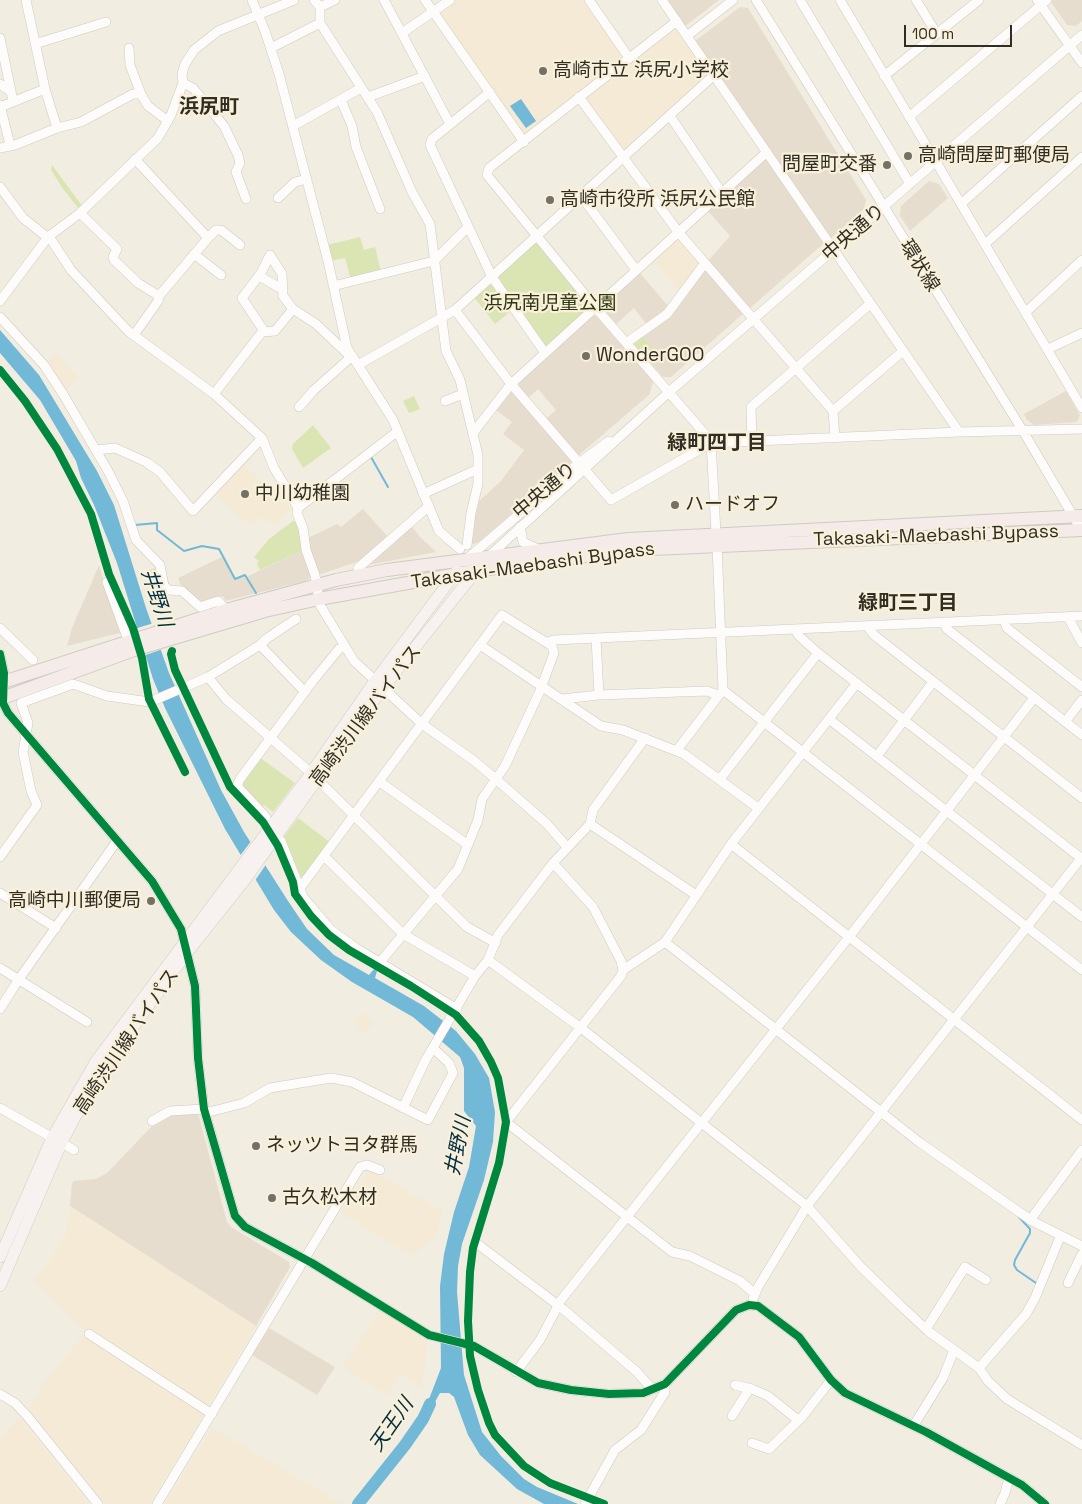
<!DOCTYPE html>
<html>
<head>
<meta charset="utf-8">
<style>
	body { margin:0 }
	#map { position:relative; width:1082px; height:1504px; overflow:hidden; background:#f2ede1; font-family:"Space Grotesk",sans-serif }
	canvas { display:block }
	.scale { position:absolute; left:904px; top:25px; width:108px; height:22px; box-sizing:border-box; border:2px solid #302d25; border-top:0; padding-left:6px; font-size:15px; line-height:18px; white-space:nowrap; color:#302d25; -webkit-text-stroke:4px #f9f0da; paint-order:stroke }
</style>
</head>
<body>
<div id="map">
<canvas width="1082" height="1504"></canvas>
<div class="scale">100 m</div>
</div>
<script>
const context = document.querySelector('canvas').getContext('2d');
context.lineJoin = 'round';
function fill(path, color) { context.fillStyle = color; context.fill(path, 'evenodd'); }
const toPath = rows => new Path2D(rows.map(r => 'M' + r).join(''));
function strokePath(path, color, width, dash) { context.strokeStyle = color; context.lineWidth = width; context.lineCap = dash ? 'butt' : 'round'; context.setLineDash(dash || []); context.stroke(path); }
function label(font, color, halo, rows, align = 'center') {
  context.font = font + ' "Space Grotesk","Noto Sans JP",sans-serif'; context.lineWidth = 4.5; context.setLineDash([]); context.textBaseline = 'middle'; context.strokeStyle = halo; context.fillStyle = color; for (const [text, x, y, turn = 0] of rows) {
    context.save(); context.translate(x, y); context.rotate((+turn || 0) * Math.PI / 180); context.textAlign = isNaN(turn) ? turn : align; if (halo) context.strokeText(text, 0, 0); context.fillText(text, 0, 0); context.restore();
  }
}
fill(toPath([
	[666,0,719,0,684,27],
	[1053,0,1082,0,1082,21,1076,26,1067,25,1051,2],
	[740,7,748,8,866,200,864,209,830,239,695,41],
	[764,159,767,159,824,243,749,309,707,262,730,236,708,211],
	[929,181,939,184,948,198,910,231,900,216,901,206],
	[704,269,744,313,671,377,663,377,634,344,637,339,665,319],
	[639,272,669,307,647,325,634,308,616,324,603,309,604,305],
	[593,316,596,316,653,381,650,394,578,456,546,419,556,410,538,389,528,398,519,388,519,383],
	[1066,391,1080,416,1077,422,1034,425,1027,420,1024,414],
	[511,392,513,392,574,460,479,542,471,545,474,506,501,481,524,450,503,434,512,422,496,410],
	[363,509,388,537,363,560,318,575,309,552,308,538,337,524,341,527],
	[411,525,420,537,436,552,368,565],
	[304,550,313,576,306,581,225,601,223,596,200,602,182,589,178,578,224,556,235,579,246,577],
	[99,565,120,633,67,646,72,628],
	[198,1113,227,1222,231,1227,289,1262,290,1267,256,1326,70,1206,72,1183,74,1181,96,1179,107,1173,153,1125,168,1115],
	[269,1328,335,1367,317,1395,252,1355]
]), '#e7ddce');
fill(toPath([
	[457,0,583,0,621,55,621,59,527,135,522,132,443,17,442,10],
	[675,25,708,72,707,77,627,150,622,150,585,97],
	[676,238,700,264,680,292,652,260],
	[56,353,79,378,64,392,46,364],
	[242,462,274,495,283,487,295,506,275,526,271,521,268,523,261,516,250,526,243,518,241,520,214,491],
	[366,1013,374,1025,361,1033,353,1020],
	[369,1170,443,1211,436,1237,412,1256,341,1213],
	[70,1206,256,1326,210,1403,204,1403,92,1332,83,1329,35,1281,60,1245,67,1230],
	[380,1309,405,1324,427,1341,422,1388,400,1374,388,1396,343,1367],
	[83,1335,202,1409,203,1416,149,1504,106,1504,28,1408,41,1393,38,1390],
	[19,1417,36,1438,89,1504,0,1504,0,1439],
	[212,1428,343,1504,165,1504]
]), '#f4ead5');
fill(toPath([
	[52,165,83,207,79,209,63,189,51,170],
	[360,237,364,250,375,247,381,272,351,280,345,258,331,261,327,245],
	[532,244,537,244,588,306,587,310,548,347,544,346,498,280,498,275],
	[488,284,493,285,511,311,495,324,474,297],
	[642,335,653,349,644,356,634,344],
	[414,396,420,409,409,413,403,401],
	[313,425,331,448,303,468,292,449,293,444],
	[293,521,299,524,304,550,260,570,257,564,259,561,254,557,269,539],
	[159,567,161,579,149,582,146,571],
	[259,757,295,783,273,812,264,805,261,807,241,786],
	[298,818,331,843,304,878,301,877,283,838]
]), '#dbe5b3');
fill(toPath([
	[521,99,536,121,526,128,510,106],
	[0,330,39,375,97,471,114,505,146,608,169,673,221,790,244,832,288,901,307,929,334,955,369,975,374,969,377,971,375,978,424,1006,456,1031,475,1054,489,1078,495,1112,493,1142,484,1180,462,1244,458,1266,457,1292,464,1375,482,1432,501,1456,524,1479,537,1487,578,1504,544,1504,517,1489,480,1455,468,1435,454,1397,449,1393,440,1393,427,1416,423,1419,424,1412,441,1368,440,1286,444,1254,454,1212,469,1167,476,1126,464,1111,464,1068,460,1057,413,1017,352,982,321,960,291,932,274,910,225,829,165,708,153,679,117,563,94,505,81,478,76,461,40,400,0,353]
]), '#72b8d7');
fill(toPath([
	[154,623,163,649,143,656,134,629],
	[252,840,267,863,254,882,239,857]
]), '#f2ede1');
strokePath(toPath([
	[371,457,388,487],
	[135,525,157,523,157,530,184,551,202,546,219,549,235,579,245,575,256,593],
	[1018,1216,1030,1229,1030,1233,1015,1260,1014,1265,1017,1270,1036,1283,1036,1286]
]), '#72b8d7', 2);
strokePath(toPath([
	[358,1504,405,1445,423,1419,430,1404]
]), '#72b8d7', 12);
const minor = toPath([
	[26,0,45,89,57,128],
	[252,0,265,31,279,74,328,261,347,348,393,420,439,531,460,549],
	[314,0,320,7,320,23,377,112,412,192,430,224,446,351,460,380,478,455,478,484,471,513,467,545],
	[384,0,450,124],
	[425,0,524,142],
	[589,0,629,58],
	[662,0,959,432],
	[756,0,1023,431,1082,531],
	[800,0,910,184],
	[840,0,1082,408],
	[916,0,937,34],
	[1037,0,1082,63],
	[320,7,335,0],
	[677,21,489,168,487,175,595,307,711,441,716,533],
	[402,33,450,0],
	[687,36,733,0],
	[0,38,13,101],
	[35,44,106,22],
	[129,48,130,65,141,94],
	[271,48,320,23],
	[884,76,979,0],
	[183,83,193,88,224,126,238,155,240,163,236,172,246,199],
	[0,84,10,91],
	[490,92,432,139,430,145,492,277,545,353],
	[368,97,425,76],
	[579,97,679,233,833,411,835,437],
	[341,100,352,126,356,147,380,209],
	[0,105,10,145],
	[0,107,45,89],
	[670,116,722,193],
	[909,117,1047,0],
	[293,126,361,88],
	[0,148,15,145,57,128,81,122,133,94,141,94,148,106,168,121],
	[135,159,208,238,159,296],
	[0,187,23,218,52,241,71,270,128,331,214,394,262,438,274,468,298,508,297,513,303,528,306,550,315,575,320,605,354,661,422,724,473,760,497,780,547,824,567,847],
	[581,196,636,270],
	[278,198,295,182,307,179],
	[961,204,1082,96],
	[80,213,117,249,113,257,114,260,138,283,159,296,158,301,134,335],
	[208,238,216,230,221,230,240,245],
	[985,244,1082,157],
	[194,254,221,275],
	[259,276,282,289],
	[333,286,434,261,468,227],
	[0,301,48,237,80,213,158,138,171,115,183,83,182,74,185,64,194,50,218,31,294,0],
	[455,310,511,384,611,500,711,443,959,432,1082,429],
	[1026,312,1082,260],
	[0,317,44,365,63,394,108,471,123,501,136,540,160,565,164,586,169,590,182,591,200,607,218,601,226,610],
	[264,331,242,298,261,273,270,255,282,274,283,296,293,309],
	[626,343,667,314,705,263],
	[1048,349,1082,333],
	[358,365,455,310,714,75],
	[214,394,262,332,275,331,293,309,316,324,351,357,314,390,299,407],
	[445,401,463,394],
	[833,411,903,351],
	[473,433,511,384,767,152],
	[752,440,751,407,870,304],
	[97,450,115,448,146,462,160,472,193,511,262,438],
	[423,494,478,469],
	[298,508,398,431],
	[520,527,523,542,538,549],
	[489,556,669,392,1082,35],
	[468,558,579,463,609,441],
	[359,575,358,568,429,506],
	[107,582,128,640],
	[1068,617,1082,643],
	[1004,620,1007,628,1082,687],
	[943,622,947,629,1082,735],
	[867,626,874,635,1082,798],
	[0,628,33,660],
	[795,629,799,636,818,653,1082,859],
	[596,638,599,695],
	[548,642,554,640,596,638,1082,616],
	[260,645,266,639,296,619],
	[480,645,601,726,623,730,684,754,758,808],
	[0,654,4,673,3,703,8,713,152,881,181,929,195,986,198,1058,204,1109,235,1216,245,1227,312,1263,429,1335,474,1346,538,1383,571,1390,609,1394,643,1393,665,1384,736,1310,749,1305,758,1306,799,1337,831,1380,845,1393,926,1432,1022,1485,1045,1504],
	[208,677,226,699,311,773],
	[723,690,1082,970],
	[562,699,599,695,707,691,718,695],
	[829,719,1082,917],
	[1065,722,1082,700],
	[677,750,723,690,717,545],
	[877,756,933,682],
	[720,779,818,653],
	[318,780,467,927,496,943],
	[380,782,468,845],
	[266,817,237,786,240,779,312,682,339,649,344,647],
	[590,824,593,810,645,738],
	[281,841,303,897,331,930,356,948,457,1009],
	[731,844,1082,1120],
	[324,856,403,934,475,976],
	[0,857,37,805,31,791,23,752,28,723,21,703,73,684,107,696,150,702,208,677,260,645,305,692],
	[553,863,593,907,621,961,623,970,621,976,506,1122,672,1252,690,1256,740,1281,755,1294],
	[300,888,502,615,552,646,554,653,540,691,505,766,482,799,478,820,458,869,380,962],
	[0,893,56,928],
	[665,942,919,1142,1032,1221,1082,1246],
	[488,960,581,1028,807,1206,861,1267,900,1305,928,1331,979,1368,988,1381,1007,1399,1082,1445],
	[0,968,87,1022],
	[623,970,665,942,731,844,857,683],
	[0,1009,19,979,117,841],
	[0,1108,74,1150],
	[403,1108,425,1061,475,976,488,960,498,935,553,863,590,824,696,895],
	[205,1113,244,1103,270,1088,331,1078,352,1082,428,1120,453,1073,449,1063,433,1048],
	[152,1121,170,1111,204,1109],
	[1030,1220,1082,1150],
	[475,1242,563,1309,637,1372,652,1389],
	[1068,1283,1082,1254],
	[753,1299,758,1287,807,1206,1082,857],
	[926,1329,965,1267,986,1280],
	[89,1334,212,1414],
	[979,1368,1026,1314,1035,1298,1060,1237],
	[516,1372,540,1340,561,1300,849,937,1034,698],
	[735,1385,752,1389,768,1396,798,1420],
	[0,1394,15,1403,28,1417,98,1504],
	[732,1416,750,1388],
	[914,1425,943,1378,954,1350],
	[752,1443,769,1449,802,1417,831,1380],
	[157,1504,360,1167,367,1165,380,1170],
	[585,1504,615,1450,641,1430,665,1392,665,1384],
	[1000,1504,1005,1493,1009,1478]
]);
const major = toPath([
	[0,1257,52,1138,96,1061,311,773,375,681,457,571],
	[0,1286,61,1144,82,1104,126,1037,186,954,244,881,383,688,479,567]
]);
const highway = toPath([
	[0,683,226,610,336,580,387,570,628,539,1082,516],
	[0,699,134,650,265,611,319,599,474,571,630,550,1082,530]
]);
strokePath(minor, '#cecac1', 10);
strokePath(major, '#cdcbc5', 12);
strokePath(highway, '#cdcbc5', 14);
strokePath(minor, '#fdfcfa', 9);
strokePath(major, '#f7f2ef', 11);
strokePath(highway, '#f5ebe8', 12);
strokePath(toPath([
	[0,370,25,401,57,449,91,514,109,574,133,628,142,658,149,699,185,772],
	[172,651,171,654,175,670,230,787,263,822,278,846,293,882,295,894,311,916,329,935,349,950,411,986,456,1015,479,1041,491,1062,498,1078,506,1122,499,1163,473,1248,470,1272,468,1321,470,1356,478,1390,489,1423,495,1435,524,1466,550,1483,604,1504],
	[0,654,4,673,3,703,8,713,152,881,181,929,195,986,198,1058,204,1109,235,1216,245,1227,312,1263,429,1335,474,1346,538,1383,571,1390,609,1394,643,1393,665,1384,736,1310,749,1305,758,1306,799,1337,831,1380,845,1393,926,1432,1022,1485,1045,1504]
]), '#00873e', 8);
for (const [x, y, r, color] of [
	[543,71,5,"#747067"],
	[908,156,5,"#747067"],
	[887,165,5,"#747067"],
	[550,200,5,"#747067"],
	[586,356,5,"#747067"],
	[245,494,5,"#747067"],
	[675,505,5,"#747067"],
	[151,901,5,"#747067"],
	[256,1146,5,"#747067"],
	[272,1198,5,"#747067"]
]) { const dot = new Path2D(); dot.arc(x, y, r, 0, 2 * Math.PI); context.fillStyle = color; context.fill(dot); strokePath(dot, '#f9f0da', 2); }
label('19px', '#302d25', '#f9f0da', [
	["高崎市立 浜尻小学校",553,71],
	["高崎問屋町郵便局",918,156],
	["問屋町交番",877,165,"right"],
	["高崎市役所 浜尻公民館",560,200],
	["WonderGOO",596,356],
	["中川幼稚園",255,494],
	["ハードオフ",685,505],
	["高崎中川郵便局",141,901,"right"],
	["ネッツトヨタ群馬",266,1146],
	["古久松木材",282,1198]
], 'left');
label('19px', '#302d25', '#f9f0da', [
	["中央通り",854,233,-41],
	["環状線",919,266,58],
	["中央通り",545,491,-40],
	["Takasaki-Maebashi Bypass",936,536,-2],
	["Takasaki-Maebashi Bypass",533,566,-8],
	["高崎渋川線バイパス",366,716,-53],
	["高崎渋川線バイパス",127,1042,-56]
]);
label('19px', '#2d3611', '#f9f0da', [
	["浜尻南児童公園",550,304]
]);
label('bold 20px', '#302d25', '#f9f0da', [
	["浜尻町",209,108],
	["緑町四丁目",717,444],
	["緑町三丁目",908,604]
]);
label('italic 20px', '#002e43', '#f9f0da', [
	["井野川",156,598,72],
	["井野川",459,1146,-79],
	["天王川",392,1425,-55]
]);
</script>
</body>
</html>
